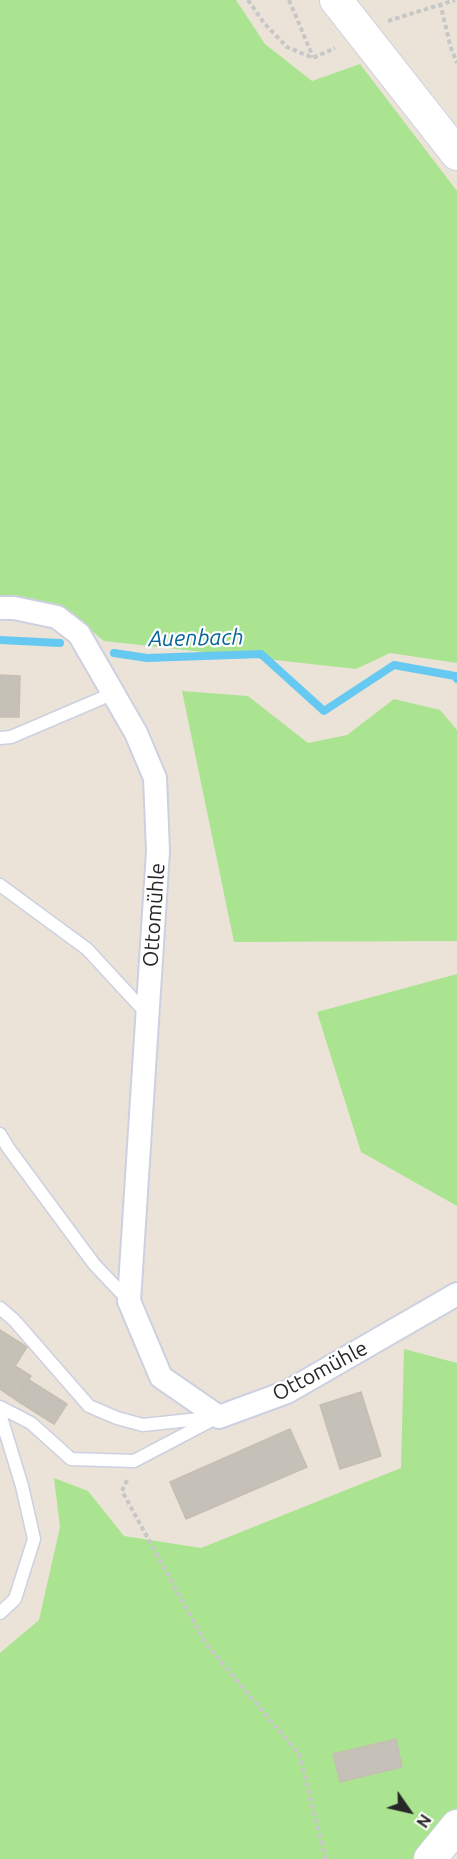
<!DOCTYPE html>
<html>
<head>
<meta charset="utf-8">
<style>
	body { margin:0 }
	#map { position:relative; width:457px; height:1859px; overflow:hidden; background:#ebe3d7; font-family:Ubuntu,sans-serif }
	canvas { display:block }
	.north { position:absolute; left:379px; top:1781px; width:60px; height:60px; -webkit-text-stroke:4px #fff; paint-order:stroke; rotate:124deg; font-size:16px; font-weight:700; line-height:24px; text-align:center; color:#272727 }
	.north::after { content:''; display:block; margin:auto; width:21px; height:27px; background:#272727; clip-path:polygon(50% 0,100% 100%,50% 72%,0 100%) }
</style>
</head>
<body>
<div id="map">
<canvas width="457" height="1859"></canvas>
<div class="north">N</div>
</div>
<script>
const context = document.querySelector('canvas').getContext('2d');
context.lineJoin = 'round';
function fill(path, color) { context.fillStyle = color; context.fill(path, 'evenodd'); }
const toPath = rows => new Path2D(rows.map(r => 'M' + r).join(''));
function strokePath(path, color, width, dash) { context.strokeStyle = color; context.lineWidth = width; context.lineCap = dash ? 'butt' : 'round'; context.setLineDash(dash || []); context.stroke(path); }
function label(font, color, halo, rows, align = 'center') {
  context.font = font + ' Ubuntu,sans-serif'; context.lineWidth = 4.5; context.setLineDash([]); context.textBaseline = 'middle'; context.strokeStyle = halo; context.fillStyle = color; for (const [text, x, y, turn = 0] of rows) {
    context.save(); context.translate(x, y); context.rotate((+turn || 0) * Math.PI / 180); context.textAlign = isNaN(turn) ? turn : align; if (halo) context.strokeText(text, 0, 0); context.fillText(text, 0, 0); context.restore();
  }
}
fill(toPath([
	[0,0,236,0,265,44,312,81,360,64,457,191,457,663,390,653,356,669,104,641,59,604,0,600],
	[182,691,248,696,308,743,347,735,394,699,440,710,457,730,457,941,234,942],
	[457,974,457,1206,361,1152,317,1012],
	[404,1349,457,1363,457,1808,413,1859,0,1859,0,1653,39,1620,60,1527,54,1478,88,1491,124,1536,201,1548,401,1468]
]), '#abe491');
strokePath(toPath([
	[0,640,60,643],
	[114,653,147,658,261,654,324,711,394,665,455,676,457,679]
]), '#66c9f1', 8);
const building = toPath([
	[0,675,20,676,19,717,0,717,0,675],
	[0,1330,27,1347,15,1366,31,1376,16,1400,0,1389,0,1330],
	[29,1380,67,1404,54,1424,16,1400,29,1380],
	[361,1392,381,1456,340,1469,320,1405,361,1392],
	[290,1429,307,1467,186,1519,170,1482,290,1429],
	[396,1739,402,1767,340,1782,333,1754,396,1739]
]);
fill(building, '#c5c0b8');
strokePath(building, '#c5bfb2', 1.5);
const lane = toPath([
	[0,738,11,737,114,693],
	[0,885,87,949,147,1014],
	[0,1134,9,1149,94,1264,129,1301],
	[0,1308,14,1320,89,1406,117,1418,143,1425,218,1417],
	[0,1407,31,1423,71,1459,134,1461,212,1420],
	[0,1414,22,1486,34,1539,15,1599,0,1613]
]);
const street = toPath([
	[0,608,14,608,57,617,79,634,136,733,155,778,158,851,129,1301,161,1377,219,1417,287,1392,457,1294]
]);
const secondary = toPath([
	[336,0,457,154],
	[430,1859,457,1826]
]);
strokePath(lane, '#cdd0e1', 15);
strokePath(street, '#cdd0e1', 26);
strokePath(secondary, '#cdd0e1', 34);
strokePath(toPath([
	[248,0,264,23,287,47,313,58,335,48],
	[289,0,313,57],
	[440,3,451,48,457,63],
	[388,21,455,0],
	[127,1480,122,1491,206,1644,299,1754,326,1859]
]), '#c7c7c7', 4, [4.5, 3]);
strokePath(lane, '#fff', 12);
strokePath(street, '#fff', 22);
strokePath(secondary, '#fff', 32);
label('21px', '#272727', '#fff', [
	["Ottomühle",154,915,-86],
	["Ottomühle",320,1371,-28]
]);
label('italic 22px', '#096499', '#fff', [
	["Auenbach",196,638,-1]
]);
</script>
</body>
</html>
